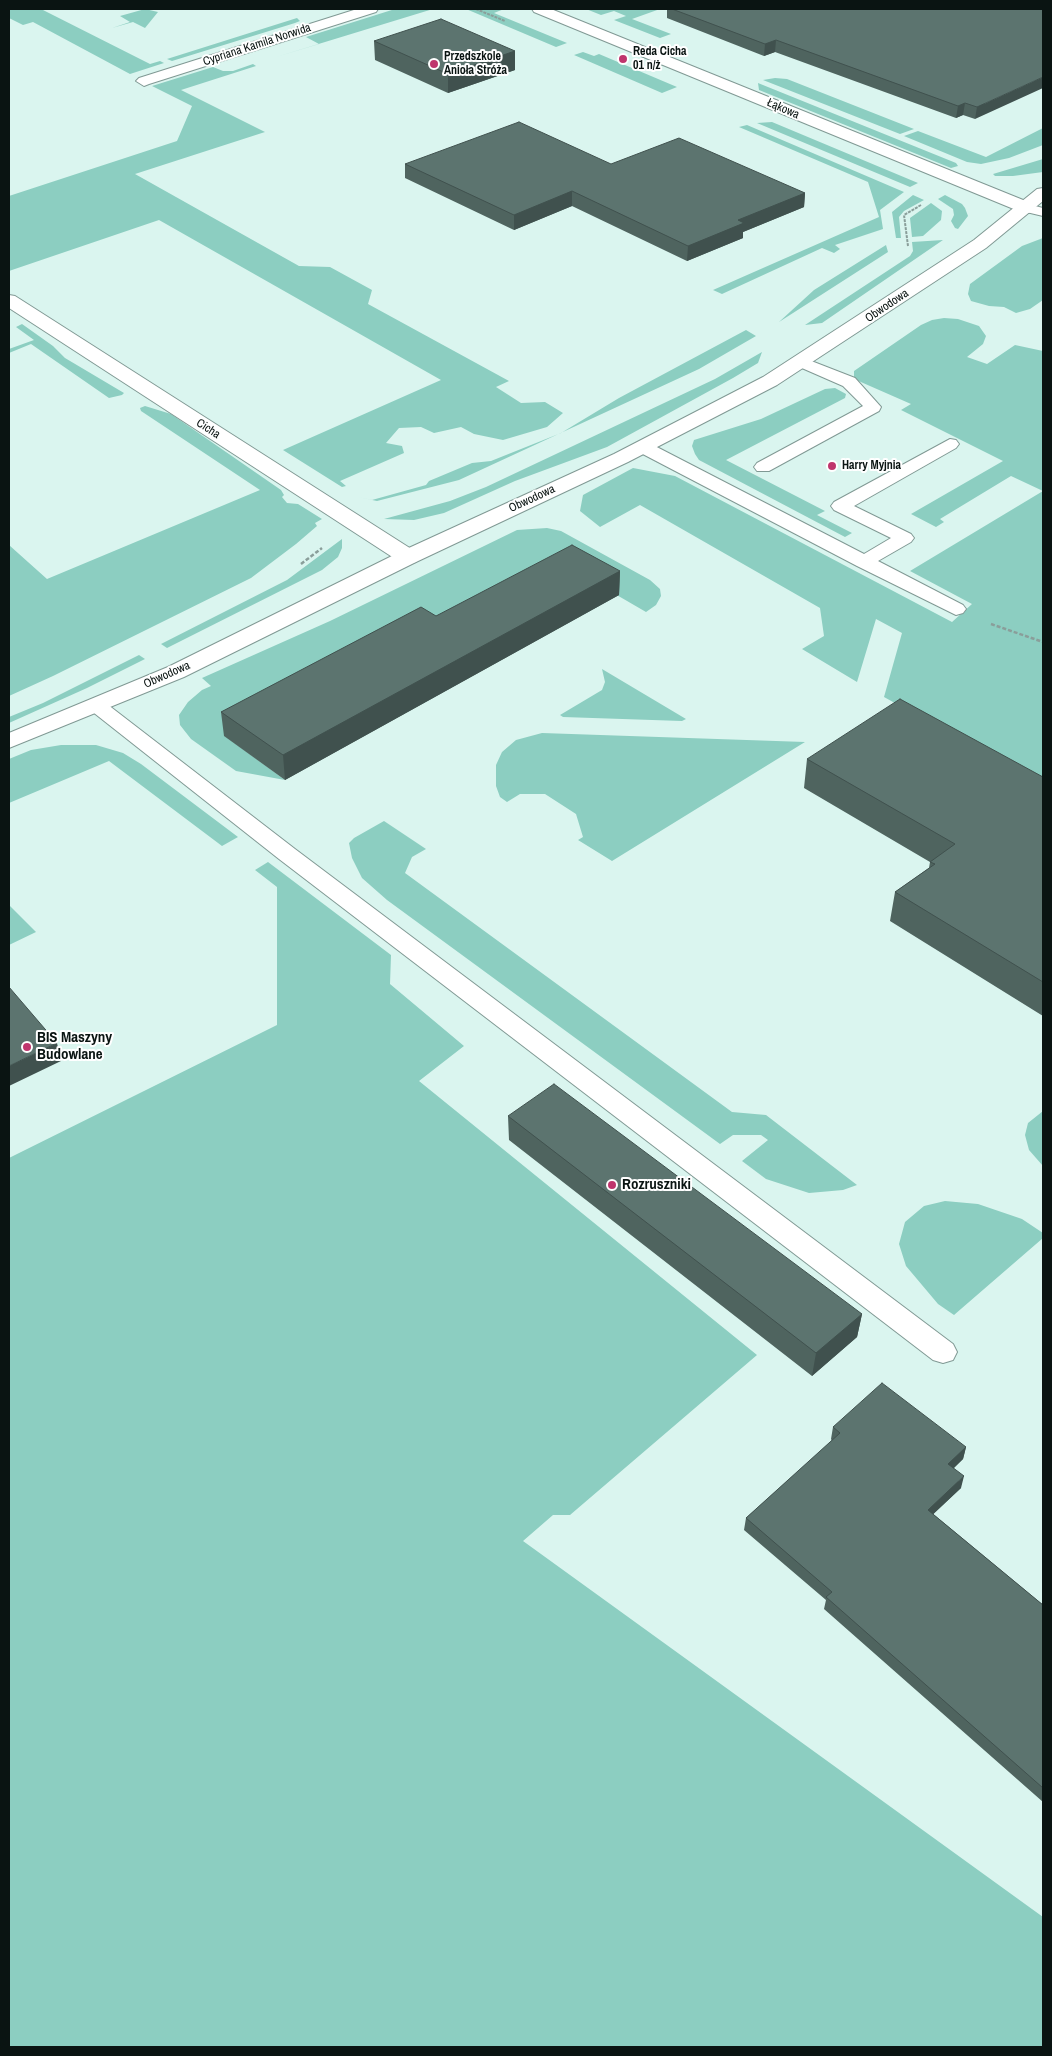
<!DOCTYPE html>
<html>
<head>
<meta charset="utf-8">
<style>
	body { margin:0 }
	#map { position:relative; width:1052px; height:2056px; overflow:hidden; background:#daf5ef; font-family:"Archivo Narrow",sans-serif }
	canvas { display:block }
	.frame { position:absolute; inset:0; border:10px solid #0a1412; pointer-events:none }
</style>
</head>
<body>
<div id="map">
<canvas width="1052" height="2056"></canvas>
<div class="frame"></div>
</div>
<script>
const context = document.querySelector('canvas').getContext('2d');
context.lineJoin = 'round';
function fill(path, color) { context.fillStyle = color; context.fill(path, 'evenodd'); }
const toPath = rows => new Path2D(rows.map(r => 'M' + r).join(''));
function strokePath(path, color, width, dash) { context.strokeStyle = color; context.lineWidth = width; context.lineCap = dash ? 'butt' : 'round'; context.setLineDash(dash || []); context.stroke(path); }
function label(font, color, halo, rows, align = 'center') {
  context.font = font + ' "Archivo Narrow",sans-serif'; context.lineWidth = 4; context.setLineDash([]); context.textBaseline = 'middle'; context.strokeStyle = halo; context.fillStyle = color; for (const [text, x, y, turn = 0] of rows) {
    context.save(); context.translate(x, y); context.rotate((+turn || 0) * Math.PI / 180); context.textAlign = isNaN(turn) ? turn : align; if (halo) context.strokeText(text, 0, 0); context.fillText(text, 0, 0); context.restore();
  }
}
fill(toPath([
	[9,9,41,9,150,64,160,61,164,63,130,74,33,22,23,25,9,18],
	[145,9,158,12,145,28,133,22,112,28,130,22,120,16],
	[395,9,433,9,276,57,319,44,306,37],
	[466,9,504,9,494,13,567,43,556,47],
	[586,9,660,9,632,19,671,34,660,38,614,20,626,16,614,11,601,15],
	[297,18,300,21,295,23,172,61,167,59],
	[583,52,594,56,599,54,677,87,662,93,574,55],
	[253,64,256,66,181,90,265,132,135,174,299,266,330,267,372,290,368,304,509,381,496,387,521,403,545,402,563,413,547,427,503,440,474,434,461,427,434,433,421,427,399,428,386,443,402,446,404,453,340,481,346,486,342,487,283,450,441,380,159,220,9,271,9,196,177,141,192,106,152,86,213,67,223,71,233,71],
	[775,78,787,79,914,129,900,134,763,80],
	[758,83,956,163,958,166,951,168,759,90],
	[772,122,918,183,910,187,757,123],
	[747,125,904,192,880,210,883,229,835,245,840,249,834,253,822,248,722,294,713,290,879,217,868,182,739,127],
	[1043,128,1043,145,1009,158,981,164,967,162,904,136,918,131,986,157],
	[1043,159,1043,172,1013,176,995,176,993,174],
	[913,195,924,200,904,211,899,217,901,238,896,238,892,212],
	[945,195,962,204,965,208,968,216,958,229,955,228,951,221,954,215,953,209,938,199],
	[931,203,942,211,941,220,923,236,912,237,910,218],
	[1043,238,1043,300,1030,309,1016,313,1004,307,989,306,971,301,968,294,970,284,1022,246],
	[943,240,822,323,805,325,910,256,913,251,912,242],
	[886,245,888,252,779,322,814,290],
	[944,318,958,319,979,326,986,336,983,344,967,357,987,364,1015,345,1043,351,1043,785,884,697,902,633,876,619,857,682,802,649,824,636,820,608,640,505,600,527,580,511,583,495,633,468,675,476,952,622,972,604,910,571,1043,491,1011,476,940,519,944,522,936,527,911,514,1003,461,901,410,911,404,854,379,854,371,921,325,932,320],
	[22,324,53,346,65,358,124,393,122,395,109,398,31,344,9,353,9,349,34,340,16,327],
	[746,330,756,336,699,369,459,480,377,501,358,497,372,500,426,485,429,481,472,463,491,461,561,433,619,398],
	[762,352,758,363,733,378,607,447,515,481,444,513,414,520,384,519,450,501,486,487,715,379],
	[835,388,846,394,845,398,726,460,825,511,817,515,852,533,845,537,699,460,695,454,692,446,694,440,761,419,825,389],
	[145,406,171,414,281,490,284,495,282,497,287,503,298,504,322,519,315,523,317,526,296,544,251,578,53,676,9,696,9,545,47,579,260,490,141,411,140,408],
	[547,528,561,531,650,580,660,589,661,596,656,605,646,612,572,569,225,736,285,780,236,771,191,739,180,725,179,715,188,702,202,690,211,686,202,678,330,621,517,530],
	[342,539,342,548,338,557,322,570,167,648,161,644,287,580],
	[139,655,145,659,87,688,9,723,9,717,43,703],
	[602,669,686,719,682,721,563,717,560,715,602,690,605,682],
	[542,733,805,742,612,861,578,840,583,837,576,814,545,794,520,794,507,802,500,797,496,786,496,765,502,752,516,740],
	[61,745,96,745,123,753,141,764,238,837,222,846,109,761,9,803,9,759,31,750],
	[384,821,426,849,412,857,405,873,732,1112,766,1115,857,1185,843,1190,809,1193,766,1179,742,1161,768,1140,761,1135,733,1135,720,1144,387,900,362,878,352,858,349,843,354,838],
	[268,862,391,955,390,984,464,1046,419,1081,757,1355,570,1515,553,1515,523,1541,1043,1917,1043,2047,9,2047,9,1158,277,1025,277,887,255,870],
	[9,905,36,932,9,945],
	[1043,1111,1043,1166,1029,1150,1025,1135,1028,1123],
	[945,1201,978,1204,1022,1219,1043,1233,1043,1238,954,1315,938,1304,906,1266,899,1244,905,1222,924,1206]
]), '#8ccec1');
const service = toPath([
	[1027,204,1043,208,1043,216,1022,211,1020,208,1022,205,1027,204],
	[801,357,855,378,881,407,879,411,769,471,757,471,754,467,757,463,863,406,843,386,795,365,793,362,801,357],
	[950,439,956,440,959,444,956,448,854,506,911,534,914,538,911,542,878,561,963,605,966,609,963,613,956,615,857,566,637,451,634,447,637,443,649,443,864,554,891,538,834,510,831,506,834,502,950,439],
	[96,699,103,701,295,849,953,1344,957,1352,953,1360,943,1363,933,1360,279,859,89,709,86,705,89,701,96,699]
]);
const minor = toPath([
	[357,9,378,9,376,12,149,84,144,86,136,81,139,78,357,9],
	[9,295,15,296,416,552,419,557,416,562,408,563,400,562,9,308,9,295]
]);
const tertiary = toPath([
	[532,9,551,9,1033,204,1035,208,1033,212,1027,213,1021,212,534,12,532,9]
]);
const secondary = toPath([
	[1043,188,1043,201,986,248,777,385,628,462,416,562,184,677,9,748,9,733,168,667,400,552,614,454,763,377,974,240,1037,189,1043,188]
]);
strokePath(service, '#809994', 2);
strokePath(minor, '#809994', 2);
strokePath(tertiary, '#809994', 2);
strokePath(secondary, '#809994', 2);
strokePath(toPath([
	[476,9,505,21],
	[908,246,904,215,921,205]
]), '#8a9e9a', 2, [3, 1]);
strokePath(toPath([
	[301,564,322,548],
	[991,624,1043,642]
]), '#8a9e9a', 2.5, [4, 2]);
fill(service, '#fff');
fill(minor, '#fff');
fill(tertiary, '#fff');
fill(secondary, '#fff');
fill(toPath([
	[667,9,1043,9,975,119,963,115,956,118,775,52,764,56,667,18],
	[374,41,515,51,515,70,448,93,375,60],
	[405,164,611,164,805,193,804,207,743,232,743,238,687,261,572,206,514,230,405,178],
	[620,571,619,595,285,780,224,736,221,712,436,616],
	[807,759,1043,777,1043,1016,890,921,895,892,929,868,930,862,804,788],
	[508,1116,862,1314,857,1337,812,1376,509,1140],
	[833,1427,966,1447,963,1459,954,1468,961,1488,933,1514,1043,1605,1043,1802,824,1609,826,1600,744,1530,746,1518,832,1441,831,1439]
]), '#4f645f');
fill(toPath([
	[776,40,775,52,764,56,765,44],
	[515,51,515,70,448,93,448,74],
	[1043,77,1043,88,975,119,977,107],
	[965,103,963,115,956,118,958,106],
	[572,191,572,206,514,230,514,215],
	[805,193,804,207,743,232,743,238,687,261,688,246,738,220],
	[620,571,619,595,285,780,283,755],
	[57,1043,61,1061,9,1086,9,1066],
	[862,1314,857,1337,812,1376,816,1353],
	[966,1447,963,1459,945,1476,948,1464],
	[964,1476,961,1488,925,1522,928,1510]
]), '#40514e');
const building = toPath([
	[672,9,1043,9,1043,77,977,107,965,103,958,106,776,40,765,44,672,9],
	[441,19,515,51,448,74,374,41,441,19],
	[519,122,611,164,679,138,805,193,738,220,744,223,688,246,572,191,514,215,405,164,519,122],
	[572,545,620,571,283,755,221,712,421,607,436,616,572,545],
	[900,699,1043,777,1043,982,895,892,935,864,930,862,955,844,807,759,900,699],
	[9,987,57,1043,9,1066,9,987],
	[554,1084,862,1314,816,1353,508,1116,554,1084],
	[882,1383,966,1447,948,1464,964,1476,928,1510,1043,1605,1043,1788,826,1597,832,1592,746,1518,840,1433,833,1427,882,1383]
]);
fill(building, '#5c746f');
strokePath(building, '#40514e', 1);
for (const [x, y, r, color] of [
	[623,59,5,"#bf356d"],
	[434,64,5,"#bf356d"],
	[832,466,5,"#bf356d"],
	[27,1047,5,"#bf356d"],
	[612,1185,5,"#bf356d"]
]) { const dot = new Path2D(); dot.arc(x, y, r, 0, 2 * Math.PI); context.fillStyle = color; context.fill(dot); strokePath(dot, '#fff', 2); }
label('12px', '#0a1412', '#fff', [
	["Cypriana Kamila Norwida",257,45,-18],
	["Łąkowa",783,109,23],
	["Obwodowa",887,306,-34],
	["Cicha",208,429,33],
	["Obwodowa",532,499,-25],
	["Obwodowa",167,675,-24]
]);
label('bold 12px', '#0a1412', '#fff', [
	["Reda Cicha",633,52],
	["01 n/ż",633,66],
	["Przedszkole",444,57],
	["Anioła Stróża",444,71],
	["Harry Myjnia",842,466]
], 'left');
label('bold 15px', '#0a1412', '#fff', [
	["BIS Maszyny",37,1038],
	["Budowlane",37,1055],
	["Rozruszniki",622,1185]
], 'left');
</script>
</body>
</html>
